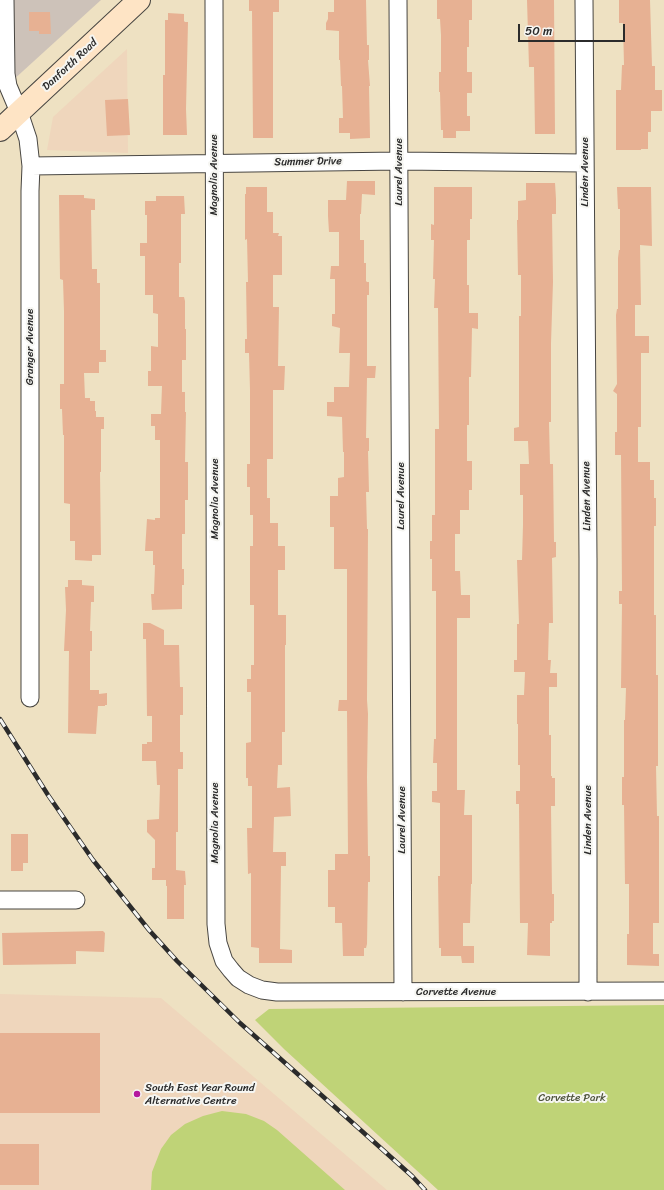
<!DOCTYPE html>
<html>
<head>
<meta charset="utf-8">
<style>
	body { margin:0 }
	#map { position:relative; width:664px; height:1190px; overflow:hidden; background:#eee1c2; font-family:Sriracha,sans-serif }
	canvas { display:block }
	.scale { position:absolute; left:518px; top:24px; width:107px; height:18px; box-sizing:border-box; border:2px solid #2b2b2b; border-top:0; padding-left:5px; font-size:12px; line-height:14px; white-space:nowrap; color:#2b2b2b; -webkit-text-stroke:3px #f6f6f2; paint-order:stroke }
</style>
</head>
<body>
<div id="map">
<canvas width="664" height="1190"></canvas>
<div class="scale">50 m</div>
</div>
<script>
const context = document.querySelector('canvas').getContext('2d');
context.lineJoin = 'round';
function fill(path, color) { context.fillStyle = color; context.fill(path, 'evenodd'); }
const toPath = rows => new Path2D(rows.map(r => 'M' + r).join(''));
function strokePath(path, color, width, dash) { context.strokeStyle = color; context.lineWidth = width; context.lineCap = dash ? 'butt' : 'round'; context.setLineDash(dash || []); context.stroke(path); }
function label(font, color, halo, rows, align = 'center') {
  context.font = font + ' Sriracha,sans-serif'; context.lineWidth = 4; context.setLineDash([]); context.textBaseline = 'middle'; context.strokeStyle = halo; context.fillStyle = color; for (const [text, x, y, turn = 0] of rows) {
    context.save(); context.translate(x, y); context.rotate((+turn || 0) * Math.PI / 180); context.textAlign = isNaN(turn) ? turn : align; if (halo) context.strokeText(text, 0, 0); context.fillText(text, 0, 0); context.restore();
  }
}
fill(toPath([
	[127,49,128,153,47,150,53,117],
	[0,994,161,998,387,1190,0,1190]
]), '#efd6bc');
fill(toPath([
	[0,0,101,0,0,92]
]), '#cdc2b9');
fill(toPath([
	[664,1005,664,1190,438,1190,284,1049,255,1020,269,1009],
	[222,1111,246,1114,264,1121,277,1130,345,1190,151,1190,152,1172,161,1149,171,1135,185,1124,203,1116]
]), '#bfd377');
fill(toPath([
	[249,0,279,0,279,12,273,12,273,138,253,138,252,11,249,11],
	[334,0,366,0,367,45,369,45,369,60,368,60,370,86,369,86,370,138,350,139,350,133,339,133,339,118,343,118,342,86,341,86,340,60,339,60,339,31,326,30,326,23,328,19,328,12,334,12],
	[437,0,472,0,472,20,469,20,469,47,467,47,467,72,472,72,472,93,467,93,467,116,470,116,470,131,456,131,456,138,443,138,443,130,441,130,440,92,439,92,439,72,441,72,441,35,440,19,437,19],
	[527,0,554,0,555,134,535,134,534,67,529,67],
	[619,0,650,0,652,66,655,66,655,90,662,90,662,111,651,111,651,132,648,132,648,149,641,149,641,150,616,150,616,90,621,90,622,65,624,65,623,23,619,23],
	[29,12,50,12,51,34,39,34,39,31,29,31],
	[168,13,184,14,184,21,185,22,188,22,186,109,187,135,163,135,163,75,165,75,165,20,168,20],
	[128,99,130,135,107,136,105,100],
	[347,181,375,181,375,195,362,194,361,214,360,214,360,240,364,240,364,263,366,263,366,281,367,282,369,282,369,295,367,295,367,366,376,366,375,378,367,378,366,438,369,438,369,451,368,451,369,492,366,492,367,529,368,529,367,700,368,714,367,777,368,856,370,856,370,882,368,882,367,944,366,948,364,948,364,956,343,956,342,923,335,923,335,907,328,907,328,870,335,870,335,854,348,854,347,711,338,711,339,700,347,700,347,569,334,569,334,527,330,527,330,496,338,496,338,478,344,477,344,452,343,452,342,417,327,416,327,402,334,402,334,387,349,387,350,353,339,353,340,328,332,326,332,314,335,314,335,279,330,279,331,266,339,266,339,232,329,232,328,216,328,200,346,200],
	[526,183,555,183,556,199,556,214,552,214,553,282,551,343,551,422,549,422,550,464,553,464,554,542,556,542,556,557,552,558,553,623,549,623,548,660,551,660,550,673,557,673,557,687,549,687,549,735,551,735,551,776,552,776,552,778,555,778,555,806,551,806,552,894,554,894,554,921,552,921,552,923,550,923,550,956,527,955,528,923,520,923,519,804,516,804,516,791,520,791,520,765,518,765,518,724,517,724,517,695,524,695,525,672,514,672,514,660,517,660,517,624,519,624,517,560,522,560,523,525,523,495,520,495,520,464,529,464,528,441,514,441,514,428,519,427,519,316,521,316,521,275,518,275,517,220,518,220,518,201,526,200],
	[246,187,267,187,267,212,273,212,273,233,279,233,278,236,282,236,282,275,273,275,273,307,279,307,278,366,285,366,284,390,273,390,273,459,267,459,267,498,270,498,270,523,278,523,278,546,285,546,285,570,278,570,278,615,286,615,286,645,285,645,285,732,282,732,282,765,278,765,277,788,290,787,291,816,274,817,273,852,286,852,286,866,281,866,280,949,292,950,292,963,259,963,259,948,251,947,251,873,248,874,247,828,252,828,252,786,248,786,248,778,246,778,246,743,251,742,251,692,247,692,247,679,251,679,251,665,254,665,254,605,250,605,250,546,253,546,253,515,250,515,250,487,247,487,247,464,250,464,250,390,249,353,245,353,245,339,247,339,246,282,248,282,247,239,245,240,245,194,246,194],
	[434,187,472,187,472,219,470,219,470,240,467,240,467,285,469,285,469,313,478,313,478,329,472,328,471,377,469,377,469,425,467,425,467,461,472,461,472,490,469,490,469,510,460,510,460,534,455,534,455,571,460,571,461,595,470,595,470,618,457,618,457,790,465,790,464,815,472,815,472,884,471,884,470,923,463,923,463,946,474,946,474,963,462,963,461,956,441,956,441,948,439,948,438,876,440,876,440,803,432,802,432,791,437,791,437,763,433,763,434,739,436,739,436,591,432,591,432,559,430,559,430,541,432,541,432,515,435,515,435,429,439,429,438,308,434,308,435,279,433,279,434,240,431,240,431,224,434,225],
	[617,187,651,187,652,246,640,245,641,305,635,305,635,336,649,336,649,353,641,353,641,427,638,427,638,462,650,462,650,480,654,480,654,498,656,498,656,526,654,526,654,615,656,615,656,675,658,675,658,766,656,766,657,816,659,816,659,923,653,923,653,954,659,954,659,966,627,965,627,934,629,934,629,884,625,884,624,805,622,805,622,777,624,777,624,720,625,720,626,688,621,688,622,604,619,604,619,591,622,591,621,455,615,455,615,432,617,432,617,394,613,391,617,384,616,315,617,309,618,309,618,258,619,250,620,250,620,209,618,209],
	[59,195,84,195,84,198,95,199,95,210,91,210,92,269,97,269,97,283,100,283,100,350,106,350,106,362,99,362,99,373,84,373,85,398,90,398,90,401,95,401,95,411,96,411,96,417,104,417,104,429,101,429,101,472,100,472,101,555,92,555,92,561,75,560,75,541,70,541,70,504,64,503,64,435,63,435,62,409,60,409,60,384,64,384,64,311,63,280,60,279],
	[156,196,184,196,185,214,181,214,181,263,179,263,179,297,184,297,185,301,185,329,186,329,186,360,182,360,182,392,185,392,185,412,186,412,185,462,188,462,188,500,185,500,185,534,182,534,182,569,184,569,184,585,182,585,182,609,152,610,151,594,154,594,155,565,153,565,153,551,145,551,147,519,155,520,155,518,160,518,160,440,155,440,155,426,151,426,151,414,161,414,162,386,148,386,148,371,151,371,151,346,158,347,158,314,153,313,153,295,145,295,145,256,140,256,140,243,147,243,147,215,145,215,145,201,156,201],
	[68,580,82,580,82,585,94,586,94,602,91,602,90,631,92,631,92,651,90,651,90,690,99,690,99,694,107,693,107,705,105,705,105,706,98,706,96,734,68,733,69,651,64,651,66,610,65,587,68,587],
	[143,623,150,623,164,630,164,645,179,645,180,687,183,687,183,715,180,715,180,752,183,752,183,769,178,769,178,832,176,832,176,870,185,871,186,885,184,885,184,919,167,919,167,886,166,886,166,880,152,880,152,868,155,868,155,840,147,832,147,820,159,819,160,785,157,785,156,761,142,761,142,744,147,744,147,742,152,742,152,716,147,716,146,639,143,639],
	[11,834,28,834,28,863,23,863,23,871,11,871],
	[103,931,105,933,104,952,76,951,76,964,3,965,2,933],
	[0,1033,100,1033,100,1113,0,1113],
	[0,1144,39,1144,39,1185,0,1185]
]), '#e7b193');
const street = toPath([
	[5,0,6,74,8,86,19,112,28,139,31,166,30,191,30,698],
	[214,0,216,924,218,943,224,961,231,970,238,978,249,985,262,990,277,992,664,991],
	[398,0,403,992],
	[584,0,588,558,588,992],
	[31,166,399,161,584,163],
	[0,900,76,900]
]);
const secondary = toPath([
	[0,130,139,0]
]);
strokePath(street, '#484642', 19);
strokePath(secondary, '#484642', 24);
strokePath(street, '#fff', 17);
strokePath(secondary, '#fee4c5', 22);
const rail = toPath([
	[0,719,48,795,93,860,149,930,177,961,240,1023,345,1116,412,1176,425,1190]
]);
strokePath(rail, '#2b2b2b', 4.5);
strokePath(rail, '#f6f6f2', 3, [9]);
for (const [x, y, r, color] of [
	[137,1094,4,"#b5179e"]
]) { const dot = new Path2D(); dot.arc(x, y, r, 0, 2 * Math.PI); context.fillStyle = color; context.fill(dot); strokePath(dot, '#f6f6f2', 1.5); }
label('11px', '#2b2b2b', '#f6f6f2', [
	["Danforth Road",70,65,-43],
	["Summer Drive",308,162,-1],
	["Laurel Avenue",399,172,-90],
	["Linden Avenue",585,172,-90],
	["Magnolia Avenue",214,175,-90],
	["Granger Avenue",30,347,-90],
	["Laurel Avenue",401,496,-90],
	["Linden Avenue",587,496,-91],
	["Magnolia Avenue",215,499,-90],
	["Laurel Avenue",402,820,-90],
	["Linden Avenue",588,820,-90],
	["Magnolia Avenue",215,823,-90],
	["Corvette Avenue",456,992]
]);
label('11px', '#2b2b2b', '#f6f6f2', [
	["South East Year Round",145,1088],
	["Alternative Centre",145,1101]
], 'left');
label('11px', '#50553e', '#f6f6f2', [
	["Corvette Park",572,1098]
]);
</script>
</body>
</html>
